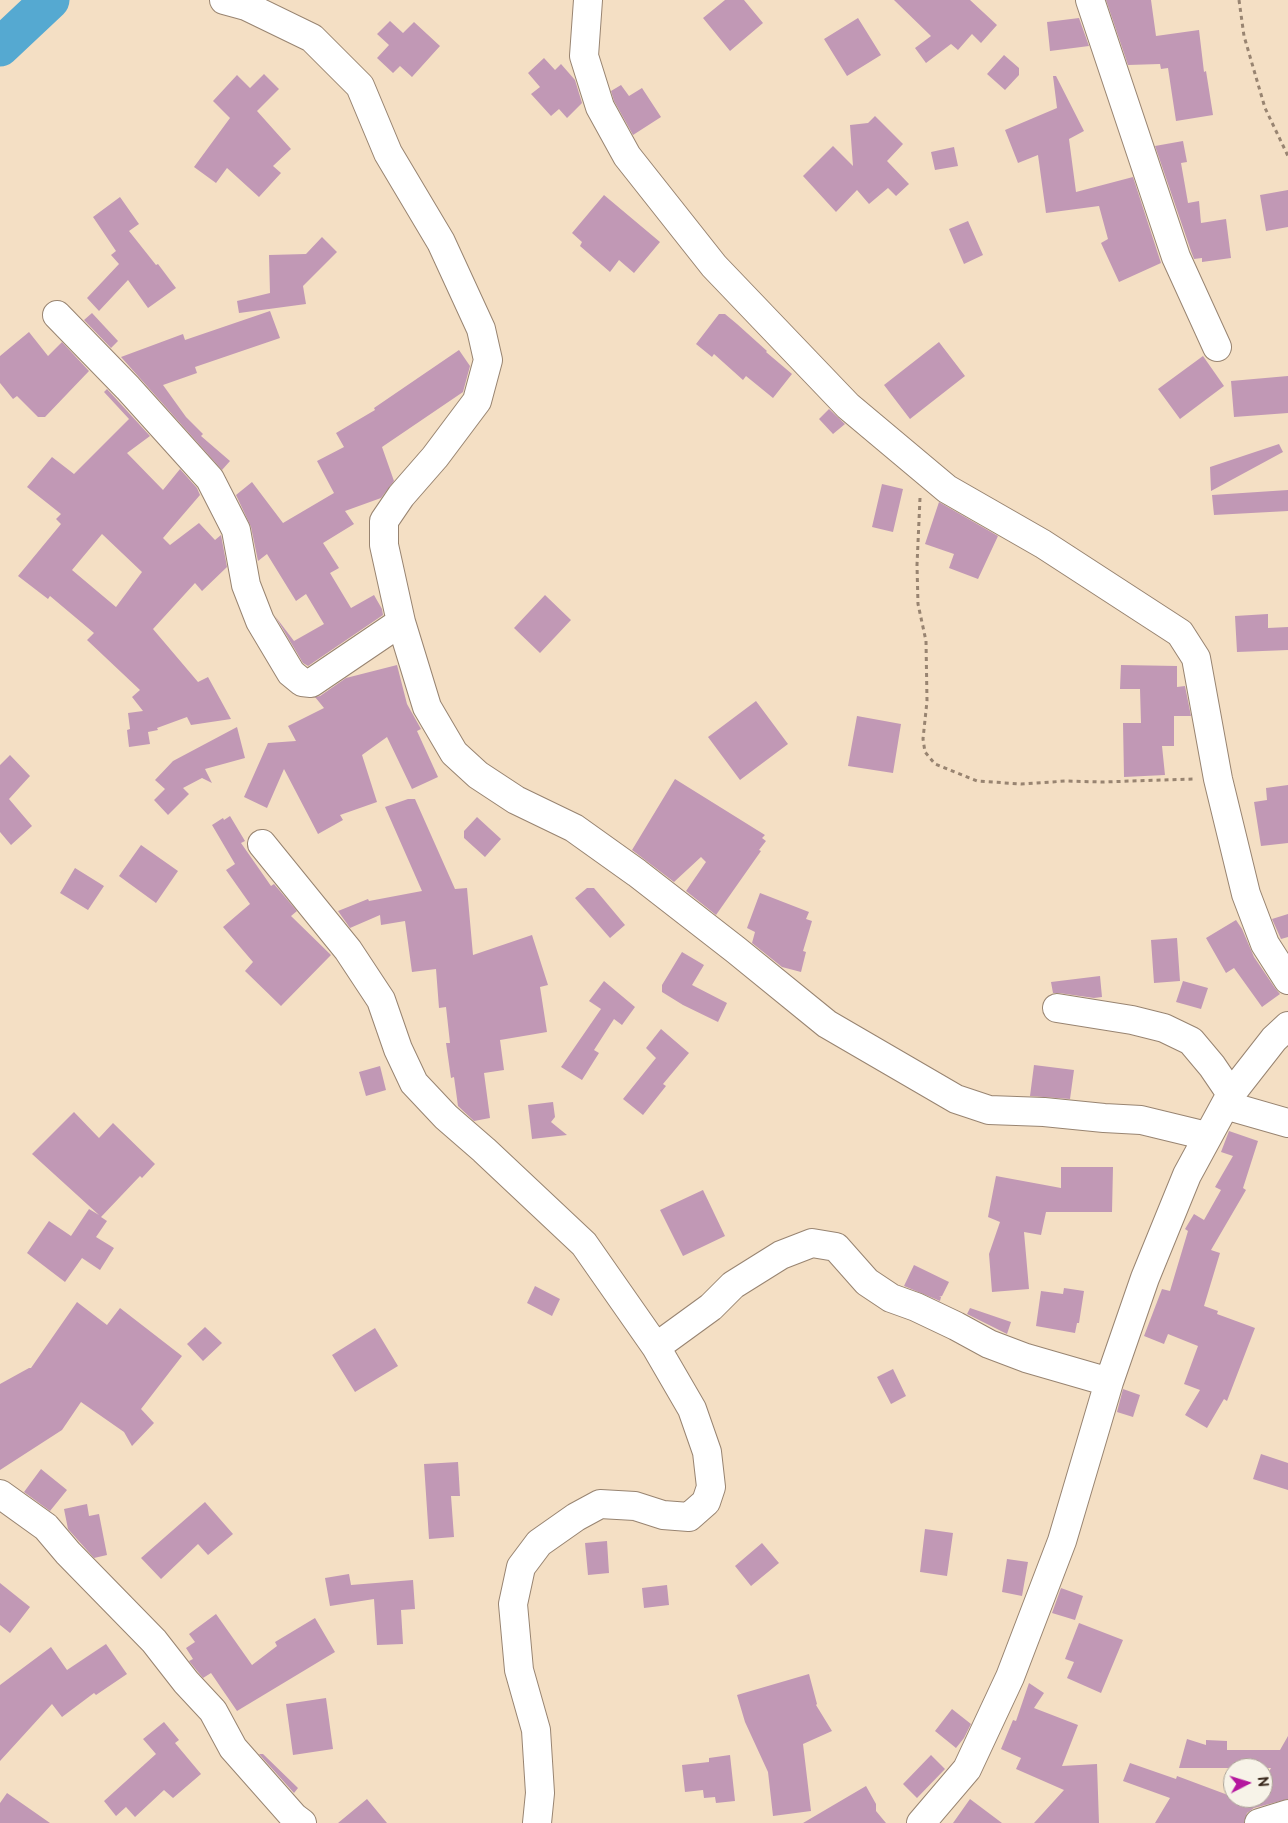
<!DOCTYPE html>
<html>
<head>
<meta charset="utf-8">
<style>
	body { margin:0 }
	#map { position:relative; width:1288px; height:1823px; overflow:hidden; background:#f4dfc4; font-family:"Balsamiq Sans",sans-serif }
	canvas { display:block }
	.north { position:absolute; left:1223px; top:1758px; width:50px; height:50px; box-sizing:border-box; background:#f7f3e8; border:1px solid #aca397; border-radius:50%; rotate:85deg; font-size:14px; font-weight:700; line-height:20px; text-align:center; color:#3b2a1e }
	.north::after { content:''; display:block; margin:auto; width:18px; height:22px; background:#b5179e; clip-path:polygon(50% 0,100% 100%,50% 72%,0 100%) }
</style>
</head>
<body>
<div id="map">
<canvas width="1288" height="1823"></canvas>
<div class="north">N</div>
</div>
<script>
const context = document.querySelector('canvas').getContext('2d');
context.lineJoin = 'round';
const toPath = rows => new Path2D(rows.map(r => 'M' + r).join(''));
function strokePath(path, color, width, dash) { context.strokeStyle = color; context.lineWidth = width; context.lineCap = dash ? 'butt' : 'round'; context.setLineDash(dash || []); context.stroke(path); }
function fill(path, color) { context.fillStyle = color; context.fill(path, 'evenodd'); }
strokePath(toPath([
	[0,47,50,0]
]), '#55a9d1', 39);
fill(toPath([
	[725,0,744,0,763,23,730,51,703,18],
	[894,0,970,0,997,25,981,43,972,34,958,50,951,44,926,63,915,48,931,36],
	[1106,0,1151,0,1156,36,1199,30,1204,72,1206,71,1213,115,1176,121,1168,68,1161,69,1160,64,1128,65],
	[858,18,881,55,847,76,824,39],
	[1079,18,1089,46,1050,51,1047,22],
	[390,21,403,33,414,22,440,46,412,77,400,66,393,73,377,58,389,45,377,34],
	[1004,55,1019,68,1019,75,1005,90,987,74],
	[544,58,555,70,561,64,575,80,582,103,567,118,559,109,551,116,531,94,540,87,528,73],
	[264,74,279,89,257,111,291,149,273,166,281,173,259,197,227,168,216,183,194,167,230,118,213,101,237,75,250,88],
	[1053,76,1056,76,1084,131,1069,139,1076,192,1133,177,1161,263,1119,282,1101,243,1108,239,1099,206,1046,213,1038,155,1018,163,1005,130,1057,108],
	[621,85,629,96,642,88,661,117,633,135,614,101,611,91],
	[875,116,903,144,887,161,909,184,896,196,888,188,869,204,857,190,836,212,803,176,833,146,853,166,850,125,868,123],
	[1183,141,1187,162,1181,163,1188,203,1199,201,1201,223,1226,219,1231,258,1202,262,1202,258,1194,259,1191,251,1155,146],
	[954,147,958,166,935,170,931,152],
	[1288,190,1288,227,1266,231,1260,195],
	[604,195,660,242,634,273,619,260,610,272,580,246,582,242,572,233],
	[120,197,139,224,129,231,156,265,158,264,176,288,148,308,128,280,99,311,87,298,119,264,111,255,116,251,93,217],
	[968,221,983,255,964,264,949,229],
	[322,237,337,252,303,286,306,304,239,313,237,301,270,293,269,255,306,254],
	[270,311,280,338,195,367,197,373,163,385,186,417,203,434,201,436,230,461,222,470,121,357,183,334,185,340],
	[92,313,118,341,111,348,84,320],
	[719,314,725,314,737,324,767,351,766,352,792,374,773,398,746,376,743,380,714,354,712,357,696,344],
	[29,332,48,356,62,342,89,371,45,417,38,417,17,396,13,399,0,383,0,356],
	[939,342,965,376,910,419,884,385],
	[459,350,470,366,463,392,382,447,394,481,381,498,345,511,354,524,323,543,339,568,330,573,351,608,374,595,382,609,383,615,308,666,303,663,275,616,294,641,324,624,306,594,296,601,267,554,258,561,251,527,236,495,252,482,283,523,334,493,317,461,344,447,336,433,375,410,374,408],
	[1203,356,1224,386,1180,419,1158,389],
	[1288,376,1288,413,1234,417,1231,381],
	[107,389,150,436,127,453,163,490,180,469,197,488,200,495,163,538,170,545,199,523,215,540,221,535,227,567,202,591,195,583,153,629,198,682,208,677,231,719,191,725,187,717,157,728,158,730,148,732,150,744,129,747,127,730,130,729,128,713,143,711,132,697,140,690,87,640,94,633,50,596,48,599,18,576,61,524,56,519,61,514,27,487,52,457,74,474,129,419,104,392],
	[102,534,142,572,116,607,72,570],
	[829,409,845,424,833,434,819,419],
	[1279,444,1283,452,1211,491,1210,467],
	[882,484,903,489,893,532,872,527],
	[1288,490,1288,511,1214,515,1212,495],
	[939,502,998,536,978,579,949,568,954,554,925,544],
	[545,595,571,620,540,653,514,628],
	[1268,614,1268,628,1288,627,1288,650,1237,652,1235,616],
	[397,665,407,704,421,729,417,731,438,777,412,789,387,737,362,755,377,802,340,815,343,820,318,834,284,769,267,808,244,797,268,743,296,741,288,726,324,708,315,697,320,696,346,678],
	[1121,665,1177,666,1177,687,1185,686,1191,716,1174,716,1174,746,1162,746,1165,775,1124,777,1123,723,1141,723,1140,689,1120,689],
	[756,701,788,744,740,780,708,737],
	[857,716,901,724,893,773,848,766],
	[237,727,245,758,205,769,212,783,202,778,183,788,189,794,168,815,154,800,165,789,155,780,173,761],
	[10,755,30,776,9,799,32,826,11,845,0,832,0,765],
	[675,779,765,835,762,838,766,841,759,850,761,851,716,915,686,891,706,862,701,857,674,882,632,850],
	[1288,785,1288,843,1261,846,1254,802,1267,800,1266,788],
	[408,799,415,799,455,889,467,888,473,955,532,935,548,985,540,987,547,1032,500,1040,504,1070,484,1073,490,1118,474,1121,458,1106,454,1077,451,1078,446,1043,450,1043,446,1007,439,1008,436,969,412,972,405,921,381,925,380,915,350,928,338,911,368,899,369,901,422,891,385,807],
	[230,816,245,841,241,843,271,886,274,884,297,911,291,916,331,955,281,1006,245,971,253,962,223,927,250,904,226,870,235,864,212,825,223,818,224,820],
	[477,817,501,839,485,857,464,838,464,831],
	[141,845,178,871,156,903,119,876],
	[75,868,104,886,88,910,60,893],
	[587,888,594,888,625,925,610,938,575,898],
	[760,893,809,912,806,919,812,921,803,951,806,952,801,972,782,967,752,943,755,932,747,928],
	[1288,914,1288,937,1281,939,1272,919],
	[1236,920,1242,929,1254,957,1275,988,1280,994,1262,1007,1234,968,1226,973,1206,938],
	[1177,938,1180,981,1154,983,1151,940],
	[682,952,704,965,692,985,727,1003,718,1022,683,1005,662,992,662,985],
	[1100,976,1102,997,1094,998,1059,993,1053,993,1051,982],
	[604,981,635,1007,622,1025,614,1019,594,1050,599,1053,582,1080,561,1067,601,1009,589,1001],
	[1183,981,1208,988,1201,1009,1176,1002],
	[661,1029,689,1053,663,1084,666,1086,643,1115,623,1099,656,1058,646,1048],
	[1034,1065,1074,1070,1070,1099,1030,1096],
	[380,1066,386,1090,366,1096,359,1072],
	[553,1102,555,1117,551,1122,567,1135,532,1139,528,1105],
	[74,1112,99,1138,113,1123,155,1164,142,1178,140,1176,101,1217,107,1221,96,1237,114,1248,100,1270,82,1258,65,1282,27,1253,49,1221,71,1236,89,1209,99,1215,32,1154],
	[1229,1131,1258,1141,1243,1188,1246,1190,1211,1250,1220,1253,1204,1306,1218,1311,1217,1314,1255,1328,1227,1401,1224,1399,1207,1428,1185,1415,1200,1390,1184,1384,1198,1346,1168,1334,1164,1344,1144,1336,1162,1289,1170,1291,1188,1231,1185,1229,1194,1214,1204,1220,1221,1190,1215,1187,1233,1156,1221,1152],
	[1061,1167,1113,1167,1112,1212,1046,1212,1041,1235,1024,1232,1029,1289,992,1292,989,1254,1000,1222,988,1217,996,1176,1061,1188],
	[703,1190,725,1236,683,1256,660,1210],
	[914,1265,949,1282,942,1296,939,1297,941,1297,940,1301,904,1286],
	[535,1286,560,1299,552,1316,527,1303],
	[1064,1288,1084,1291,1079,1323,1077,1323,1075,1333,1036,1326,1041,1291,1063,1294],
	[77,1302,107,1325,120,1308,182,1356,141,1409,154,1423,132,1446,124,1432,81,1402,62,1430,0,1470,0,1384,29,1368,31,1368],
	[970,1308,1011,1322,1007,1334,967,1314],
	[205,1327,222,1343,203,1361,187,1344],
	[375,1328,398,1366,355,1392,332,1355],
	[893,1369,906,1396,891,1404,877,1377],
	[1123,1389,1140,1395,1133,1417,1117,1412],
	[1261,1454,1288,1463,1288,1490,1253,1479],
	[458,1462,460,1496,451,1496,454,1537,429,1539,424,1464],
	[41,1469,67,1490,50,1511,24,1492],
	[205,1502,233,1534,208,1555,198,1544,161,1579,141,1558],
	[87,1504,89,1516,99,1514,107,1555,94,1558,68,1529,64,1509],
	[925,1529,953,1533,947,1576,920,1572],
	[607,1541,609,1573,588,1575,585,1543],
	[762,1543,779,1563,751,1586,735,1566],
	[1007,1559,1028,1562,1022,1596,1002,1592],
	[349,1574,351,1585,413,1580,415,1609,401,1610,403,1644,377,1645,374,1599,330,1606,325,1578],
	[0,1583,30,1607,10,1633,0,1625],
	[667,1585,669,1605,644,1608,642,1588],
	[1061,1588,1083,1596,1075,1620,1052,1613],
	[216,1614,252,1665,277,1646,275,1642,315,1618,335,1652,237,1711,211,1673,203,1678,198,1672,189,1661,193,1659,186,1648,195,1642,189,1634],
	[1079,1623,1123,1640,1101,1693,1067,1678,1074,1662,1065,1659],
	[106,1644,127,1674,96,1695,94,1693,62,1717,52,1704,0,1761,0,1685,51,1647,67,1670],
	[809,1674,817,1704,816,1705,832,1731,803,1744,811,1811,773,1816,768,1772,745,1722,737,1695],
	[1029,1683,1044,1693,1034,1708,1078,1725,1062,1766,1097,1764,1099,1823,1034,1823,1064,1790,1016,1769,1021,1758,1001,1749,1013,1720,1016,1721],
	[326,1698,333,1749,293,1755,286,1704],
	[952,1709,971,1724,964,1738,956,1748,935,1731],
	[164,1722,179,1740,175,1743,201,1774,173,1798,164,1790,135,1817,126,1807,116,1816,104,1801,156,1754,143,1739],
	[1288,1736,1288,1799,1254,1808,1247,1813,1244,1823,1155,1823,1170,1798,1123,1781,1130,1763,1176,1779,1177,1776,1252,1804,1255,1798,1263,1798,1263,1783,1271,1768,1179,1768,1187,1739,1206,1745,1206,1740,1227,1741,1227,1750,1280,1750],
	[259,1754,263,1754,298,1788,294,1793],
	[730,1755,735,1801,716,1803,715,1797,704,1798,703,1790,685,1792,682,1765,709,1762,709,1758],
	[931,1755,945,1769,917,1798,903,1784],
	[866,1786,876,1804,876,1811,886,1823,803,1823],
	[7,1793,50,1823,0,1823,0,1803],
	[367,1799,387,1823,338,1823],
	[970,1799,1002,1823,953,1823]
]), '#c198b5');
const minor = toPath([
	[224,0,246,6,312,38,360,86,388,153,441,242,481,329,488,360,477,401,435,457,401,496,384,521,384,545,401,622,427,707,454,753,478,775,516,800,574,828,637,873,736,950,827,1024,956,1099,989,1110,1044,1112,1104,1118,1141,1120,1207,1136],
	[588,0,584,56,600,107,627,156,714,266,848,406,947,489,1043,544,1180,633,1196,658,1218,779,1246,894,1265,944,1288,980],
	[1090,0,1176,257,1217,347],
	[57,315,128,388,210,479,236,530,246,585,260,621,291,673,302,682,311,683,401,622],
	[262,844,348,950,381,1000,398,1049,414,1083,446,1117,484,1150,584,1244,656,1347,692,1409,707,1452,711,1487,706,1502,689,1517,663,1515,635,1506,600,1504,576,1517,539,1543,521,1567,513,1604,519,1670,536,1730,540,1793,537,1823],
	[1057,1008,1132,1020,1164,1028,1191,1041,1212,1066,1231,1094],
	[1225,1105,1288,1123],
	[656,1347,711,1307,733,1285,781,1255,812,1243,836,1247,867,1282,891,1298,916,1307,956,1326,989,1344,1026,1358,1109,1382],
	[0,1494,46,1527,68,1553,154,1641,186,1682,213,1711,233,1748,294,1817,302,1823],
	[921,1823,967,1769,1010,1677,1062,1541,1109,1382,1145,1278,1187,1175,1231,1094,1274,1039,1288,1026],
	[1259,1823,1288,1814]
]);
strokePath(minor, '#988471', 30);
strokePath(toPath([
	[1239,0,1244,36,1265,108,1288,156],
	[920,498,917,565,918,604,926,641,927,701,923,739,925,752,935,764,977,781,1021,784,1066,781,1101,782,1195,779]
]), '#988471', 3, [4, 4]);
strokePath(minor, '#fff', 28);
</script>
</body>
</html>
